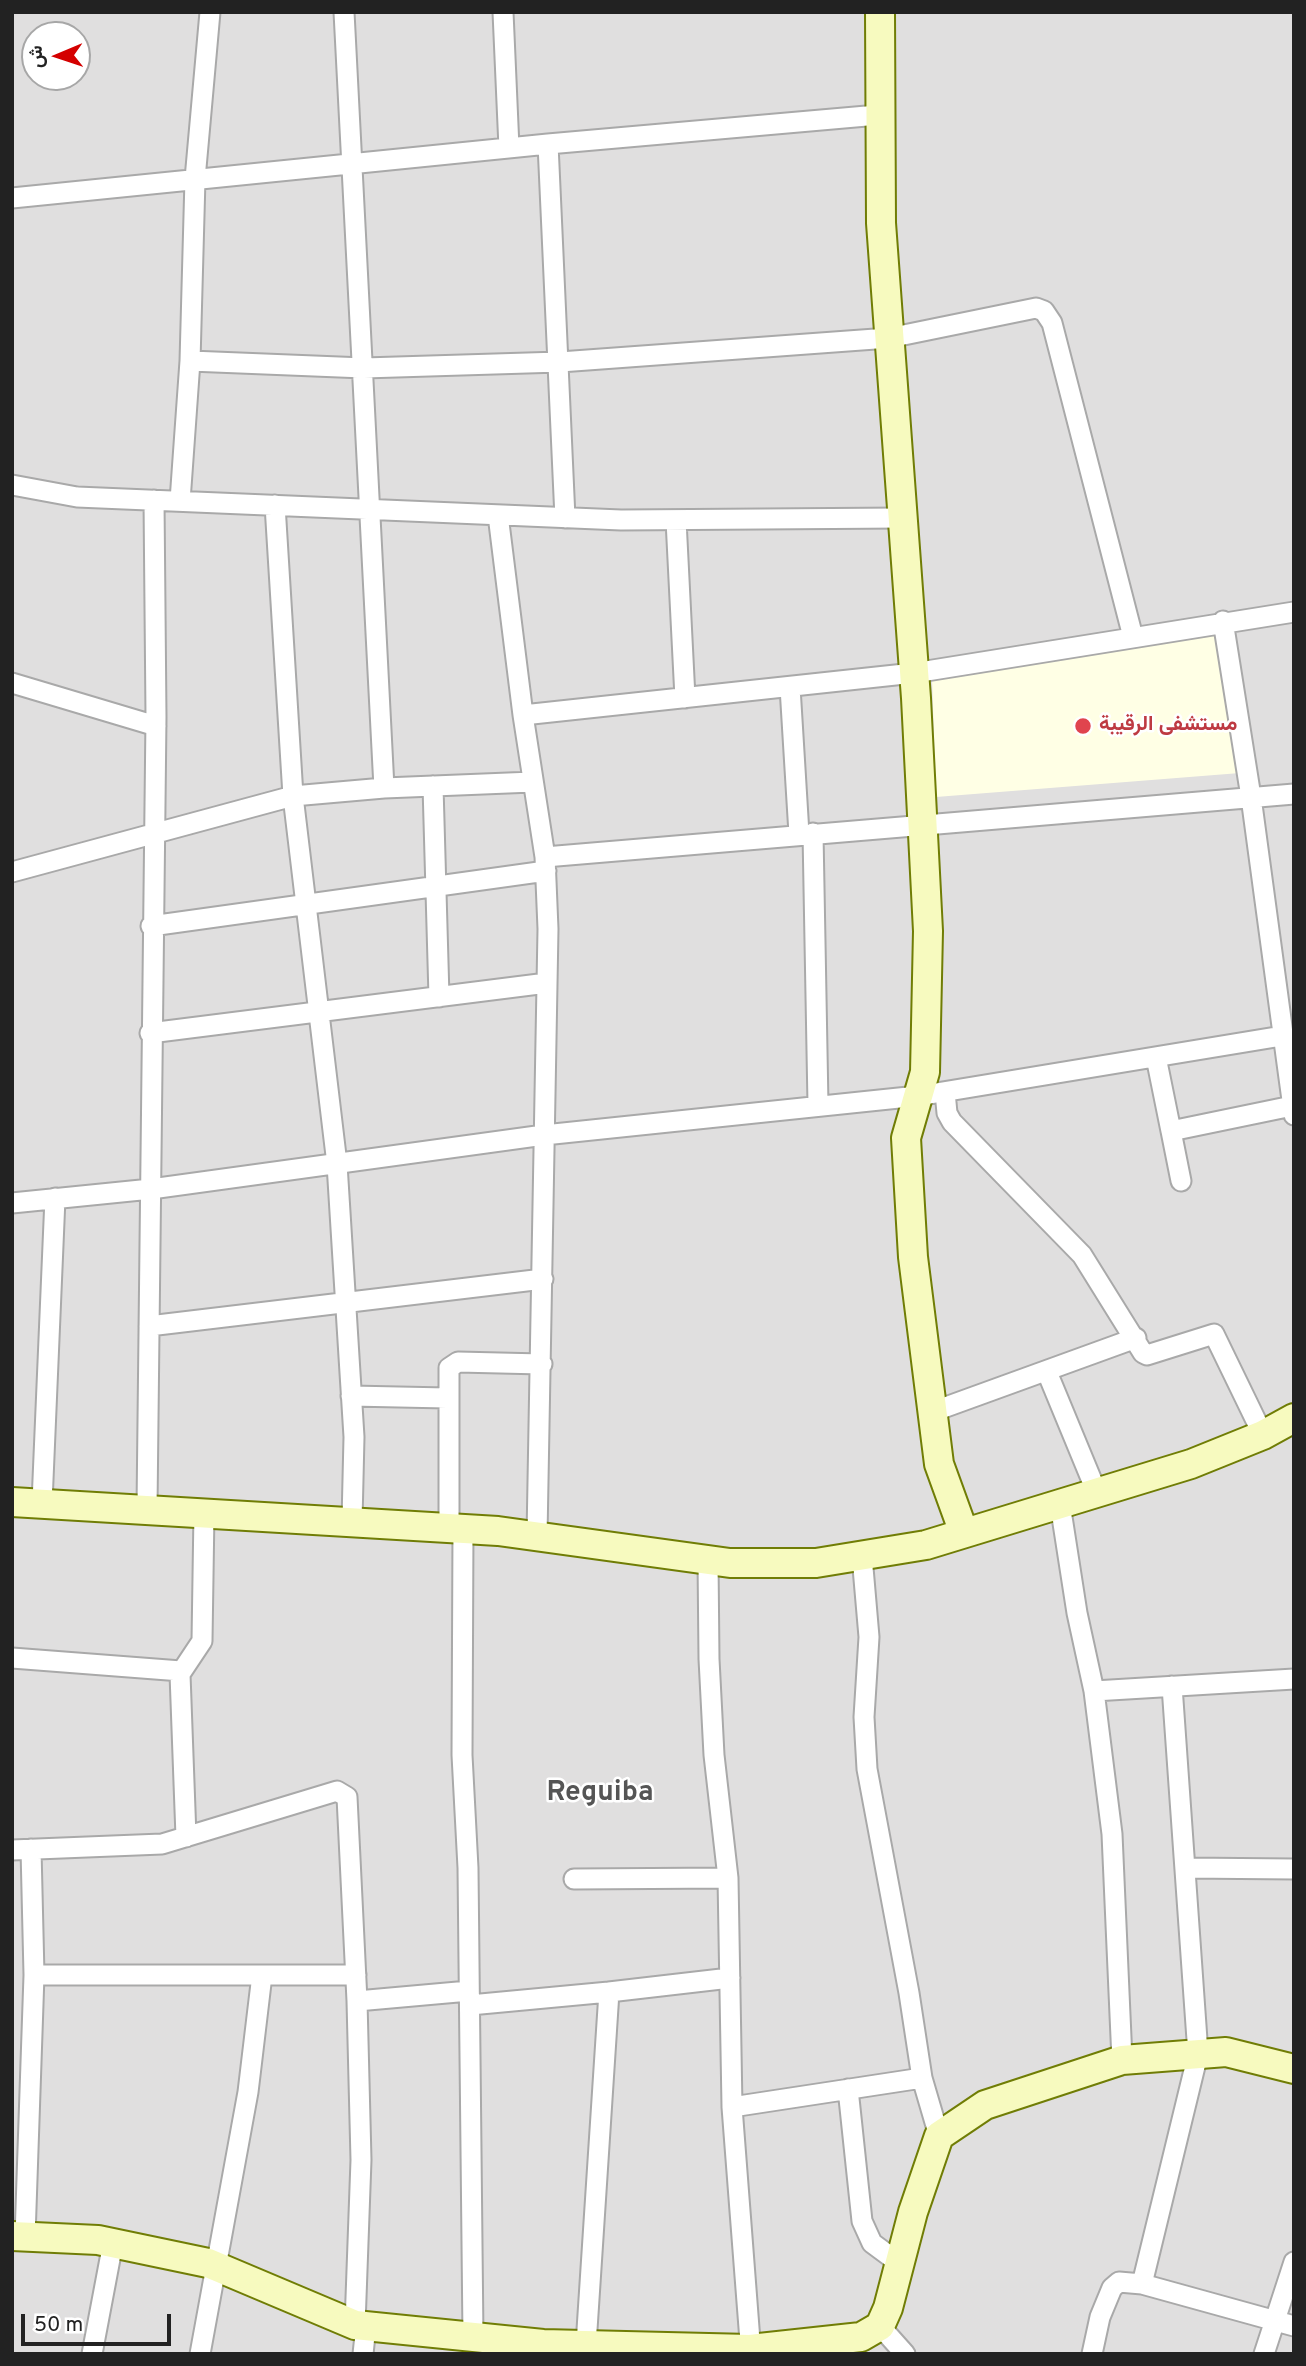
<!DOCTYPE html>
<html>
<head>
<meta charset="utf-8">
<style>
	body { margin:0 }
	#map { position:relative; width:1306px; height:2366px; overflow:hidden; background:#f2efe9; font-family:Overpass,Vazirmatn,sans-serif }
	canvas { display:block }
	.frame { position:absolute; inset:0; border:14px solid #222; pointer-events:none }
	.north { position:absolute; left:21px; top:21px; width:70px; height:70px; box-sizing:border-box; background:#fff; border:2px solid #a7a7a7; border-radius:50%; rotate:268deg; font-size:19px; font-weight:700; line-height:28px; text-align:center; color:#222 }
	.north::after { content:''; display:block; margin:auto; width:24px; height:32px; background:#d40000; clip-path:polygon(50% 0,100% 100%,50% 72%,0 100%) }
	.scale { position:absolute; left:21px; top:2314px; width:150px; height:32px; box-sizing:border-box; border:4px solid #222; border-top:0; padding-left:9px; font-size:21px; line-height:24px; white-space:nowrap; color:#222; -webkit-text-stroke:5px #fff; paint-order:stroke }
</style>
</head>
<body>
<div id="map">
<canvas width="1306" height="2366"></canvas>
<div class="frame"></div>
<div class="north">ش</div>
<div class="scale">50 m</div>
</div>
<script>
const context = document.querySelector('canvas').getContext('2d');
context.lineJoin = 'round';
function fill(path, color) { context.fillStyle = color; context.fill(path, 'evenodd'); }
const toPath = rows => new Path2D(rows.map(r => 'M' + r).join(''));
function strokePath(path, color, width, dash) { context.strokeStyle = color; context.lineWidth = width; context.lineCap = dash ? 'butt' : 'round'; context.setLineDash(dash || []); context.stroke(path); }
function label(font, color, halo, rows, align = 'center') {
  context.font = font + ' Overpass,Vazirmatn,sans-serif'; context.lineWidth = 5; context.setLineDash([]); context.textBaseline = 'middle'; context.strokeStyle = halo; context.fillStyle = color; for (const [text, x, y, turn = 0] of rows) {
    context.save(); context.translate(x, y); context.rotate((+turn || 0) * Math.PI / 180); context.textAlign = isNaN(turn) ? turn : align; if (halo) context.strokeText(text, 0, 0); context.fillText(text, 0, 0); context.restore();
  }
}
fill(toPath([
	[12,12,1294,12,1294,2354,12,2354],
	[35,35,77,35,77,77,35,77]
]), '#e0dfdf');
fill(toPath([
	[1217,630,1240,773,936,797,932,679]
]), '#ffffe5');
const street = toPath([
	[344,12,384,788],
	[503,12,509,148],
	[548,144,565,518],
	[12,198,548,144,878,115],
	[190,361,364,368,560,362,889,338,1036,308,1044,311,1052,323,1133,637],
	[12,485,77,497,621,520,902,518],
	[180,501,190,361,195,179,210,12],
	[275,505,293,796,337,1164,354,1437,352,1521],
	[498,515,523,715,545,857,548,929,537,1536],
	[676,520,685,698],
	[1223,621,1251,797,1294,1115],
	[12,683,156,726],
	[790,687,799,834],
	[523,715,914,673,1294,612],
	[433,786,439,997],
	[813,833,818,1105],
	[545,857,1294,794],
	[12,872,293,796,384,788,533,782],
	[151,926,546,871],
	[150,1033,547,983],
	[1156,1057,1171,1131,1292,1106],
	[945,1092,947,1113,952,1122,1082,1255,1143,1353,1147,1355,1214,1334,1263,1435],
	[1171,1131,1181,1181],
	[12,1203,151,1189,544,1135,918,1096,1282,1036],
	[149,1326,543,1279],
	[1047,1372,1097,1493],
	[351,1396,447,1398],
	[932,1412,1136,1338],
	[42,1503,55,1198],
	[1060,1504,1077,1613,1094,1691,1112,1834,1122,2060],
	[147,1508,156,717,154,500],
	[449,1528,449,1368,458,1362,542,1364],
	[463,1528,462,1755,468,1868,473,2337],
	[862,1556,869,1637,864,1717,867,1769,909,1993,922,2078,939,2136],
	[708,1560,709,1659,714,1755,728,1878,732,2107,751,2354],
	[12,1658,181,1671],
	[1094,1691,1294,1679],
	[186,1837,180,1674,202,1641,204,1512],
	[12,1850,162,1844,337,1791,347,1797,357,2001,361,2160,355,2325],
	[1186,1868,1294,1869],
	[574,1879,728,1878],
	[34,1975,356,1975],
	[609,1992,730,1978],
	[357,2001,469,1991],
	[470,2005,609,1992,586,2345],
	[848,2089,862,2221,872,2243,899,2263],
	[732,2107,922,2078],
	[25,2237,34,1975,31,1849],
	[1142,2284,1198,2054,1172,1686],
	[880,2326,905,2354],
	[92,2354,113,2243],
	[200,2354,248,2092,262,1975],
	[363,2354,366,2326],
	[1092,2354,1100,2317,1112,2288,1119,2282,1142,2284,1294,2326],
	[1264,2354,1294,2262]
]);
const secondary = toPath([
	[880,12,881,223,916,698,928,931,925,1072,906,1138,913,1257,939,1464,964,1533],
	[12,1502,498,1531,730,1563,816,1563,926,1545,1060,1504,1191,1464,1263,1435,1294,1418],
	[12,2236,98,2240,208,2263,355,2325,543,2344,750,2349,861,2337,880,2326,888,2308,913,2212,939,2136,985,2105,1122,2060,1226,2052,1294,2069]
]);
strokePath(street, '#a9a9a9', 23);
strokePath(secondary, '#707d05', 32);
strokePath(street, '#fff', 19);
strokePath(secondary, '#f7fabf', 28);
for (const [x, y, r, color] of [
	[1083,726,9,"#e0444e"]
]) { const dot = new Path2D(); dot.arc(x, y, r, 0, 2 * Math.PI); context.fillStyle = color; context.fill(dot); strokePath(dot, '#fff', 2.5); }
label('bold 21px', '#be3a42', '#fff', [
	["مستشفى الرقيبة",1099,726]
], 'left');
label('bold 28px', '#555', '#fff', [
	["Reguiba",600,1794]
]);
</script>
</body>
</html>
